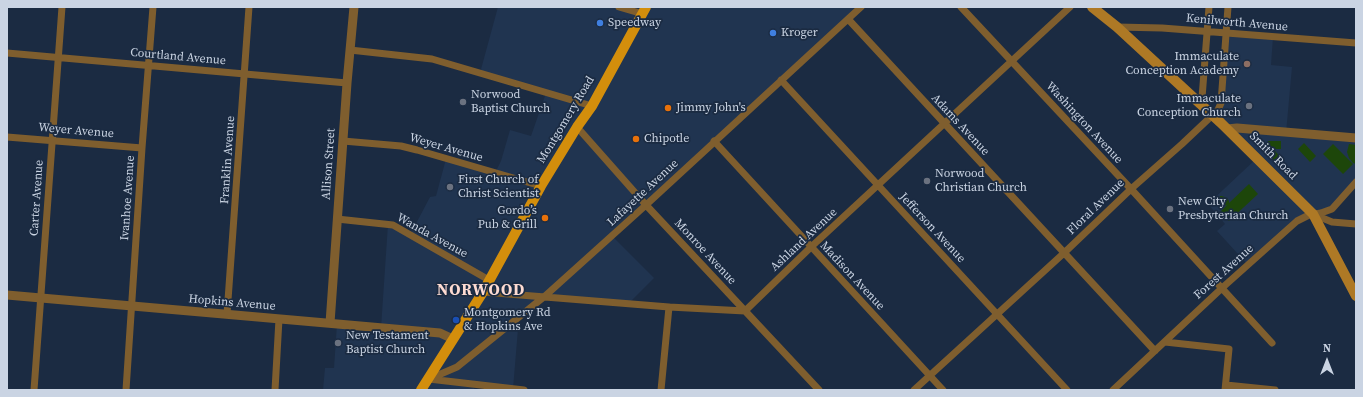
<!DOCTYPE html>
<html>
<head>
<meta charset="utf-8">
<style>
	body { margin:0 }
	#map { position:relative; width:1363px; height:397px; overflow:hidden; background:#1b2b42; font-family:"Source Serif 4",serif }
	canvas { display:block }
	.frame { position:absolute; inset:0; border:8px solid #cad4e3; pointer-events:none }
	.north { position:absolute; left:1307px; top:341px; width:40px; height:40px; -webkit-text-stroke:3px #1b2b42; paint-order:stroke; rotate:0deg; font-size:11px; font-weight:700; line-height:16px; text-align:center; color:#cad4e3 }
	.north::after { content:''; display:block; margin:auto; width:14px; height:18px; background:#cad4e3; clip-path:polygon(50% 0,100% 100%,50% 72%,0 100%) }
</style>
</head>
<body>
<div id="map">
<canvas width="1363" height="397"></canvas>
<div class="frame"></div>
<div class="north">N</div>
</div>
<script>
const context = document.querySelector('canvas').getContext('2d');
context.lineJoin = 'round';
function fill(path, color) { context.fillStyle = color; context.fill(path, 'evenodd'); }
const toPath = rows => new Path2D(rows.map(r => 'M' + r).join(''));
function strokePath(path, color, width, dash) { context.strokeStyle = color; context.lineWidth = width; context.lineCap = dash ? 'butt' : 'round'; context.setLineDash(dash || []); context.stroke(path); }
function label(font, color, halo, rows, align = 'center') {
  context.font = font + ' "Source Serif 4",serif'; context.lineWidth = 3.5; context.setLineDash([]); context.textBaseline = 'middle'; context.strokeStyle = halo; context.fillStyle = color; for (const [text, x, y, turn = 0] of rows) {
    context.save(); context.translate(x, y); context.rotate((+turn || 0) * Math.PI / 180); context.textAlign = isNaN(turn) ? turn : align; if (halo) context.strokeText(text, 0, 0); context.fillText(text, 0, 0); context.restore();
  }
}
fill(toPath([
	[498,7,861,7,612,236,654,278,628,304,545,297,519,317,513,389,475,385,474,390,323,390,325,368,334,368,337,324,381,328,388,224,410,235,430,197,436,196,446,159,495,173,501,161,510,130,531,136,546,93,480,73],
	[1226,34,1273,37,1271,65,1292,67,1286,133,1356,138,1356,182,1332,209,1309,215,1248,265,1217,231,1225,224,1208,204,1257,158,1212,115,1218,110]
]), '#203450');
fill(toPath([
	[1268,141,1281,141,1281,149,1267,149],
	[1304,143,1316,156,1310,162,1298,149],
	[1333,144,1353,164,1343,174,1323,154],
	[1349,144,1356,145,1356,164,1353,163,1349,158,1347,152],
	[1275,151,1284,161,1279,166,1269,156],
	[1249,184,1258,194,1229,221,1220,212,1227,205,1222,206,1221,207,1216,205,1220,196,1222,196,1227,198,1229,201,1229,203]
]), '#1d460a');
strokePath(toPath([
	[619,7,643,14],
	[961,7,1131,189,1272,343],
	[848,19,1155,351],
	[1117,27,1162,28,1356,43],
	[350,50,432,59,592,106],
	[7,53,347,83],
	[781,80,1067,390],
	[1198,102,1202,98,1209,7],
	[577,127,646,205,819,390],
	[7,137,142,148],
	[343,141,401,146,417,150,541,186],
	[714,141,943,390],
	[1315,215,1332,222,1356,224],
	[337,219,393,225,489,280],
	[483,292,669,307,745,311,811,247,1070,7],
	[227,314,249,7],
	[1165,342,1229,349,1225,390],
	[429,379,457,367,545,296,646,205,861,7],
	[429,379,524,390],
	[1226,385,1275,390],
	[34,390,62,7],
	[126,390,142,148,153,7],
	[275,390,279,319],
	[661,390,669,307],
	[914,390,1064,253,1131,189,1182,144,1218,110,1221,103,1228,7],
	[1113,390,1222,288,1297,221,1309,215,1321,213,1332,209,1356,182]
]), '#7f5e2e', 7);
strokePath(toPath([
	[1227,129,1237,128,1356,138],
	[7,295,440,333,453,339],
	[330,323,347,83,354,7]
]), '#7f5e2e', 9);
strokePath(toPath([
	[1092,7,1117,27,1221,123,1313,214,1356,296]
]), '#ae7925', 10);
strokePath(toPath([
	[421,390,483,292,541,186,577,127,592,106,646,7]
]), '#d38e0c', 10);
for (const [x, y, r, color] of [
	[600,23,4,"#3f7fe0"],
	[773,33,4,"#3f7fe0"],
	[1247,64,4,"#8d6e63"],
	[463,102,4,"#6b7280"],
	[1249,106,4,"#6b7280"],
	[668,108,4,"#e8710a"],
	[636,139,4,"#e8710a"],
	[927,181,4,"#6b7280"],
	[450,187,4,"#6b7280"],
	[1170,209,4,"#6b7280"],
	[545,218,4,"#e8710a"],
	[456,320,4,"#1a4fb4"],
	[338,343,4,"#6b7280"]
]) { const dot = new Path2D(); dot.arc(x, y, r, 0, 2 * Math.PI); context.fillStyle = color; context.fill(dot); strokePath(dot, '#1b2b42', 1.5); }
label('12px', '#cad4e3', '#1b2b42', [
	["Speedway",608,23],
	["Kroger",781,33],
	["Immaculate",1239,57,"right"],
	["Conception Academy",1239,71,"right"],
	["Norwood",471,95],
	["Baptist Church",471,109],
	["Immaculate",1241,99,"right"],
	["Conception Church",1241,113,"right"],
	["Jimmy John's",676,108],
	["Chipotle",644,139],
	["Norwood",935,174],
	["Christian Church",935,188],
	["First Church of",458,180],
	["Christ Scientist",458,194],
	["New City",1178,202],
	["Presbyterian Church",1178,216],
	["Gordo’s",537,211,"right"],
	["Pub & Grill",537,225,"right"],
	["Montgomery Rd",464,313],
	["& Hopkins Ave",464,327],
	["New Testament",346,336],
	["Baptist Church",346,350]
], 'left');
label('12px', '#cad4e3', '#1b2b42', [
	["Kenilworth Avenue",1237,23,5],
	["Courtland Avenue",178,57,5],
	["Montgomery Road",566,120,-59],
	["Washington Avenue",1084,123,47],
	["Adams Avenue",960,125,47],
	["Weyer Avenue",76,131,5],
	["Weyer Avenue",446,148,16],
	["Smith Road",1273,156,45],
	["Franklin Avenue",228,160,-86],
	["Allison Street",329,164,-86],
	["Lafayette Avenue",643,193,-43],
	["Carter Avenue",37,198,-86],
	["Ivanhoe Avenue",128,198,-86],
	["Floral Avenue",1096,207,-44],
	["Jefferson Avenue",932,228,47],
	["Wanda Avenue",432,236,29],
	["Ashland Avenue",804,240,-43],
	["Monroe Avenue",705,252,47],
	["Forest Avenue",1224,272,-42],
	["Madison Avenue",852,276,47],
	["Hopkins Avenue",232,303,5]
]);
context.letterSpacing = '1px';
label('bold 16px', '#fddbd2', '#1b2b42', [
	["NORWOOD",481,291]
]);
context.letterSpacing = '0px';
</script>
</body>
</html>
